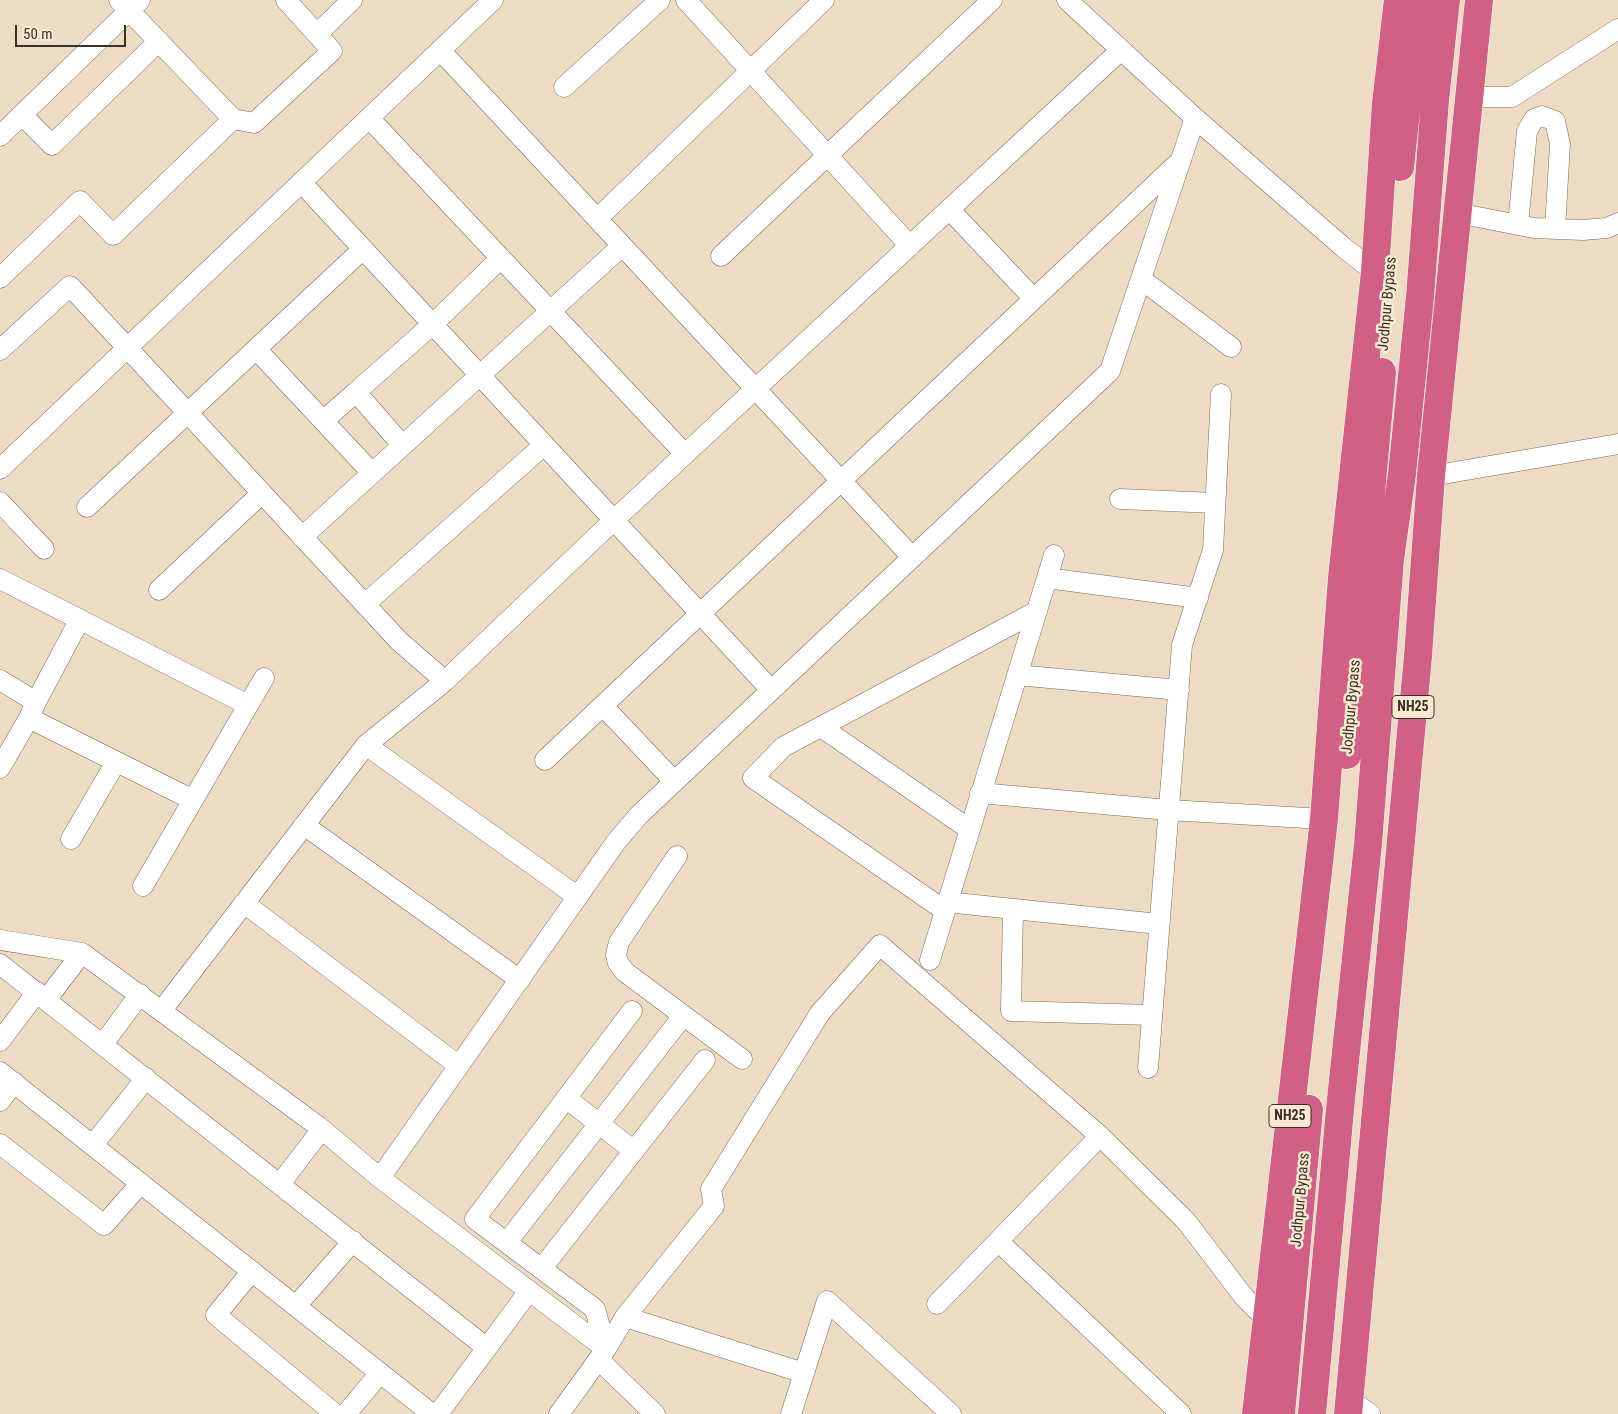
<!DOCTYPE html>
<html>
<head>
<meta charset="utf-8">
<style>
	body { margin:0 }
	#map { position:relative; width:1618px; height:1414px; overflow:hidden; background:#eddcc4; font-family:"Roboto Condensed",sans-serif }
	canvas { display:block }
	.scale { position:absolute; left:15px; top:25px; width:111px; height:22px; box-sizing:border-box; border:2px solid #383128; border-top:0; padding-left:6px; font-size:15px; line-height:18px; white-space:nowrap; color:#383128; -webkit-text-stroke:4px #faead1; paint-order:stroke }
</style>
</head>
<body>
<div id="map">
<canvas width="1618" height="1414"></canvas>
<div class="scale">50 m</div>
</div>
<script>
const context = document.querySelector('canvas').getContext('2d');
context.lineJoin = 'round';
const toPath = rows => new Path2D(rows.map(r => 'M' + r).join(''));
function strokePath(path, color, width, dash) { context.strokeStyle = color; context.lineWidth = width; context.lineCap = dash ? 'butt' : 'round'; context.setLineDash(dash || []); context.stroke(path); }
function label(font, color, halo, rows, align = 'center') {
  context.font = font + ' "Roboto Condensed",sans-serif'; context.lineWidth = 5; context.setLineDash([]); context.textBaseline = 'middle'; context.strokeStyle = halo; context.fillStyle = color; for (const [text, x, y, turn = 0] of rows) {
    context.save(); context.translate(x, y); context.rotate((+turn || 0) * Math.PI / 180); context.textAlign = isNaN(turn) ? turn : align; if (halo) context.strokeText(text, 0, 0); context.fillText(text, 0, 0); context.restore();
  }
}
const minor = toPath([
	[686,0,910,246],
	[1067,0,1195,118,1343,247,1375,272],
	[317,34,352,0],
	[440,50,912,557],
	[564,87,660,0],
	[1469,97,1512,97,1618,29],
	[22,115,52,145,159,41],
	[369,118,685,454],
	[233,119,254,123,332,51,286,0],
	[0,136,140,0],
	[301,182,771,690],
	[949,209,1034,299],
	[1457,213,1534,228,1583,230,1607,228,1618,223],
	[597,219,824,0],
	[1518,225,1527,131,1534,119,1542,116,1555,121,1560,144,1555,229],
	[721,256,992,0],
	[0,278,80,201,113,235,233,119,119,0],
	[1141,279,1231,347],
	[256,349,372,473],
	[0,350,70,286,399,641,445,681],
	[323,421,356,392],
	[402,445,356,392,433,324,501,258],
	[0,469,493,0],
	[1431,476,1618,444],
	[1120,499,1215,503],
	[0,502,44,549],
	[87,507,363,249],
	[302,537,622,246],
	[1047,578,1198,598],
	[0,579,248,705],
	[159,590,262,493],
	[365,604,544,445],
	[1017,675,1179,690],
	[0,680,36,702,29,718,193,800],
	[36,702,80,619],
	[603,706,674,781],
	[821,727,969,829],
	[366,745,578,897],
	[545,760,1178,163],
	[0,768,29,718],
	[980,793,1169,810,1324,819],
	[304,825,520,980],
	[71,839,116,762],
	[677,856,619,942,616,955,618,963,625,972,742,1059],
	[143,886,264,678],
	[946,902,1159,924],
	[244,903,459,1066],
	[1013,909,1011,1011,1152,1015],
	[944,910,753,778,783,747,1037,611],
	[0,940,82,953,318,1126,380,1178,606,1349,559,1414],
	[930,960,1054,555],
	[0,964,487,1348],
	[46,1000,82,953],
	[162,1010,366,745,445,681,614,520,1121,50],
	[0,1041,37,992],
	[103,1044,140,994],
	[1148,1068,1182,645,1213,550,1221,394],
	[0,1072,432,1414],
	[566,1098,634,1151],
	[0,1101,14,1082],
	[0,1144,104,1225,141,1183],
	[93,1145,146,1078],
	[380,1178,616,842,639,815,1110,371,1195,118],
	[280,1184,322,1129],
	[998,1241,1181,1414],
	[507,1242,683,1016],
	[542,1268,705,1060],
	[252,1271,216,1315,335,1414],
	[937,1304,1100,1136],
	[296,1306,353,1241],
	[625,1317,804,1373],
	[606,1349,625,1317,714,1206,711,1189,820,1013,880,945,1100,1136,1186,1221,1244,1297,1267,1320],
	[606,1349,595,1309,475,1219,632,1011],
	[599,1360,655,1414],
	[1349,1399,1370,1414],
	[346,1414,380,1373],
	[438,1414,529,1291],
	[791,1414,827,1301,951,1414]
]);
const highway = toPath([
	[1400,167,1418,0],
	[1347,755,1382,372],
	[1256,1414,1324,819,1342,578,1375,272,1386,103,1398,0],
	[1281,1414,1309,1109],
	[1312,1414,1341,1099,1368,844,1390,559,1402,474,1420,297,1435,100,1446,0],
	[1348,1414,1418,656,1431,476,1479,0]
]);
strokePath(minor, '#7a6b55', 21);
strokePath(highway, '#fff', 29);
strokePath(minor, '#fff', 20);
strokePath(highway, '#d25f84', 28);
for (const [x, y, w] of [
	[1413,707,42],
	[1290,1116,42]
]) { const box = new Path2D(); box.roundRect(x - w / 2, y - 11.5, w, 23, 4); context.fillStyle = '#faead1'; context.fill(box); strokePath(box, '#383128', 1); }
label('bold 14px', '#383128', null, [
	["NH25",1413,707],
	["NH25",1290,1116]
]);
label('15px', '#383128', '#faead1', [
	["Jodhpur Bypass",1388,304,-85],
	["Jodhpur Bypass",1352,707,-85],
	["Jodhpur Bypass",1301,1200,-85]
]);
</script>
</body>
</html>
